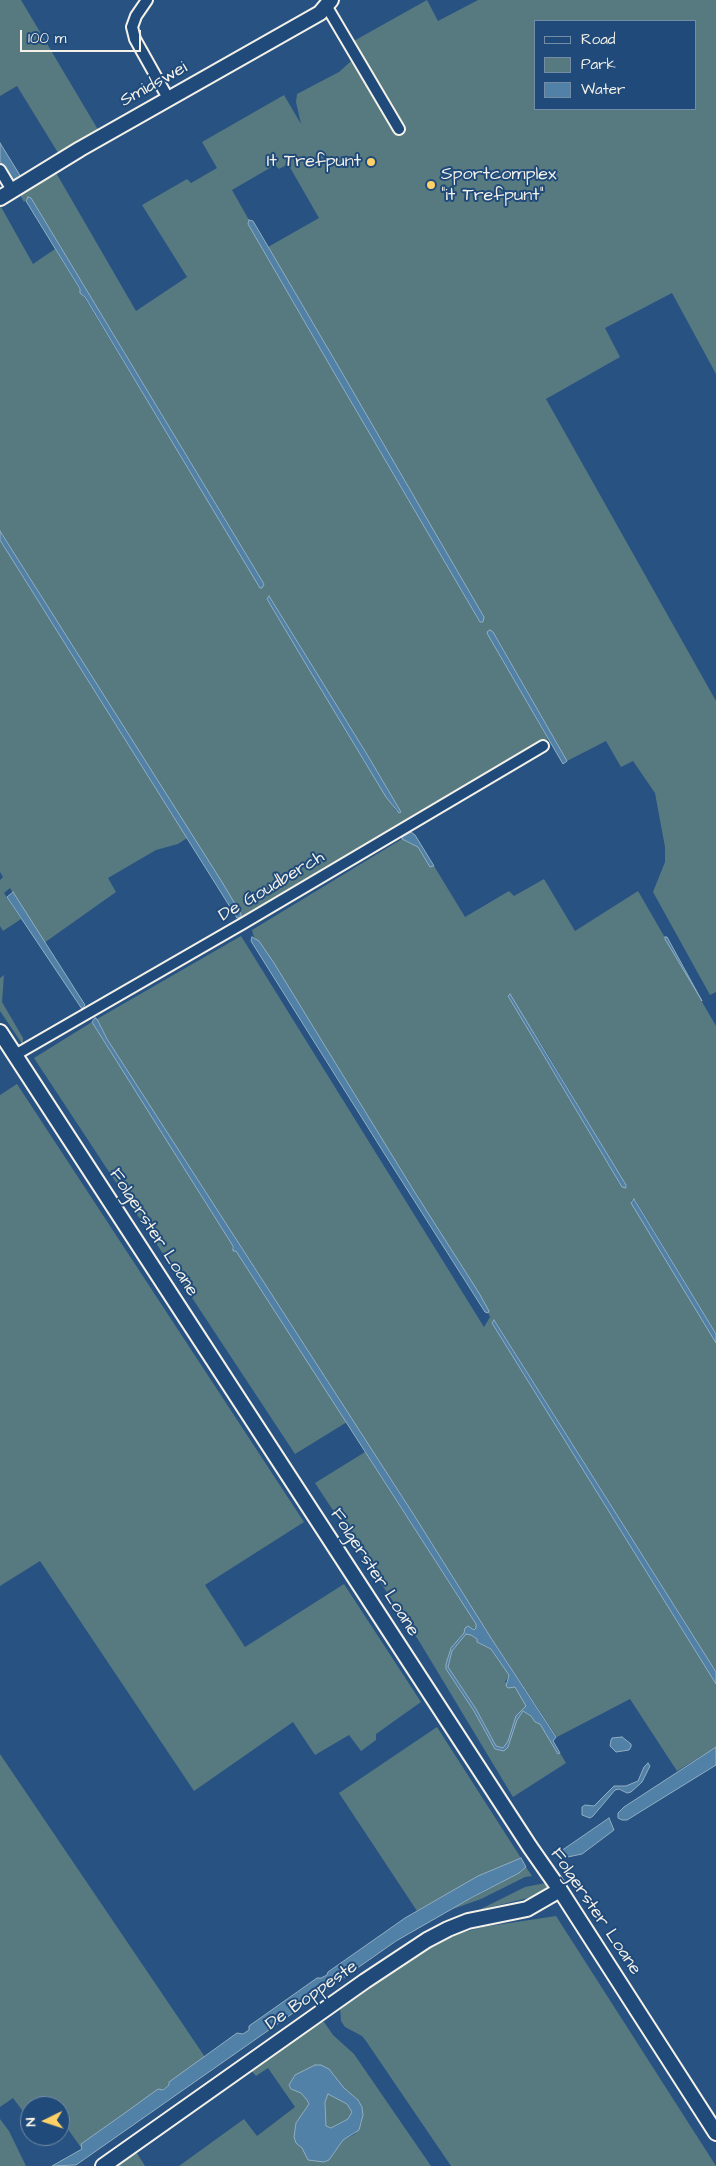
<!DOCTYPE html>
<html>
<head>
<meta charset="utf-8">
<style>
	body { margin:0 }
	#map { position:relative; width:716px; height:2166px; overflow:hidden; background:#285282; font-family:"Architects Daughter",sans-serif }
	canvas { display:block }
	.legend { position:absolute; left:534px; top:20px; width:162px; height:90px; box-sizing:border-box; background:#1f4a7a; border:1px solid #748da6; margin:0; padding:6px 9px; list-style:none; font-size:15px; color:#f4f1e8 }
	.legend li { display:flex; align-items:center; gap:10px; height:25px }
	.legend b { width:25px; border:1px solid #748da6 }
	.north { position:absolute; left:20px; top:2096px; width:50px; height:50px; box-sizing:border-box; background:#1f4a7a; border:1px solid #748da6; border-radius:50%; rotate:266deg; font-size:14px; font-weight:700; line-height:20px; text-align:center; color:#f4f1e8 }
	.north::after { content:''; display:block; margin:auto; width:18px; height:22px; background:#ffd166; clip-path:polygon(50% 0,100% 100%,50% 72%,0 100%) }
	.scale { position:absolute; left:20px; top:30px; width:121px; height:22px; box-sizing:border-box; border:2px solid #f4f1e8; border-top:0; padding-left:6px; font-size:15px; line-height:18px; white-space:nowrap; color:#f4f1e8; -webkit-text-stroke:4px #1f4a7a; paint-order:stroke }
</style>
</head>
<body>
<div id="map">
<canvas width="716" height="2166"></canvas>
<ul class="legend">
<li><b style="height:6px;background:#1f4a7a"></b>Road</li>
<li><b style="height:14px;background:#577a80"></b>Park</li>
<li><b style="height:14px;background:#5181a6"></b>Water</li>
</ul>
<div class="north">N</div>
<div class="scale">100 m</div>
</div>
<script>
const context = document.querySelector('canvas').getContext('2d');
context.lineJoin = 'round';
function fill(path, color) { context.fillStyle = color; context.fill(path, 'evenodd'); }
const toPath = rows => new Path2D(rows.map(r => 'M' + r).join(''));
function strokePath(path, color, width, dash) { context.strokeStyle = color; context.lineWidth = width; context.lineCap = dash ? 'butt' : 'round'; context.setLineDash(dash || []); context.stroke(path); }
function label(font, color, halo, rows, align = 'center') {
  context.font = font + ' "Architects Daughter",sans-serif'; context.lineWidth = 4; context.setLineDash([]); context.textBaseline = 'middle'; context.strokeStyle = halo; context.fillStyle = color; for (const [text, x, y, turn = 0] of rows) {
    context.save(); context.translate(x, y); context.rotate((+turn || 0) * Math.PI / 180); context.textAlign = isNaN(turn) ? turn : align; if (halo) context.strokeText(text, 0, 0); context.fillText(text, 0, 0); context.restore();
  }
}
fill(toPath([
	[0,0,21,0,100,133,60,156,17,86,0,96],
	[427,0,438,21,478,0,716,0,716,374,672,293,605,328,620,357,546,399,716,701,716,992,710,995,653,892,665,862,665,847,655,793,633,761,621,767,606,741,567,761,493,632,487,632,548,739,256,911,241,917,241,914,221,882,0,531,0,205,33,264,55,249,261,588,264,584,31,198,28,198,24,202,19,193,55,171,136,311,187,277,142,205,187,179,191,183,217,168,202,142,284,95,301,124,296,102,297,94,339,72,350,62,355,60,352,42],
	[535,21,695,21,695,109,535,109],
	[288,164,319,218,268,247,337,364,483,622,480,622,336,376,248,224,249,220,232,190,275,165,279,169],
	[269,596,368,756,401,812,396,811,357,749,267,599],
	[0,540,187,838,178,844,156,850,108,878,116,892,44,943,10,888,4,893,21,919,3,931,0,926,0,880,3,877,0,872],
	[402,839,418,847,430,867,434,866,465,917,509,891,514,896,544,879,575,931,638,891,716,1026,716,1334,636,1201,634,1199,631,1201,716,1343,716,1672,495,1321,492,1323,716,1684,716,1747,677,1771,630,1699,557,1737,491,1638,412,1512,107,1039,97,1019,241,936,484,1327,490,1317,479,1293,414,1191,274,963,254,937,252,930],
	[509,994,545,1050,627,1187,622,1187,508,996],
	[4,975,2,1002,23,1038,23,1045,0,1011,0,978],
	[92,1022,233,1246,232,1248,236,1251,347,1422,295,1454,34,1058],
	[17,1084,304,1522,205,1585,245,1647,344,1584,421,1702,376,1734,376,1740,361,1751,349,1735,315,1755,293,1722,194,1791,40,1561,0,1586,0,1095],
	[365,1452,476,1624,476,1628,464,1633,451,1648,446,1664,446,1669,474,1711,495,1749,504,1751,508,1747,517,1720,523,1711,531,1716,535,1722,540,1724,558,1754,560,1753,566,1763,513,1797,419,1641,315,1483],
	[466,1634,471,1635,477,1639,477,1642,491,1649,509,1675,505,1682,515,1687,527,1706,516,1716,508,1741,503,1748,496,1746,476,1709,448,1667,452,1651],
	[437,1727,521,1858,478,1876,417,1911,339,1793],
	[0,1754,205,2057,169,2082,169,2085,162,2090,158,2090,81,2144,82,2149,60,2118,60,2106,52,2106,47,2100,38,2106,30,2106,30,2111,25,2114,13,2098,0,2107],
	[526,1867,532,1876,525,1877,481,1899,450,1910,519,1873],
	[546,1883,547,1888,544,1894,479,1910,525,1887],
	[556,1916,716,2166,451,2166,366,2041,362,2036,345,2027,341,2021,340,2006,414,1955,435,1943,461,1933,483,1927],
	[318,2021,324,2022,333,2035,354,2054,431,2166,179,2166,244,2119,257,2136,295,2107,268,2068,256,2076,250,2069],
	[329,2069,344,2088,358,2100,362,2107,363,2115,361,2124,355,2134,343,2140,329,2160,324,2162,296,2143,294,2138,296,2123,309,2104,307,2100,301,2092,289,2085,295,2075],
	[328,2094,347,2104,352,2112,348,2119,331,2128,326,2126,325,2102],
	[0,2119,9,2131,26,2166,0,2166],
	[135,2150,145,2166,112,2166]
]), '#577a80');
const water = toPath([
	[0,143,21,177,12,181,0,161,0,143],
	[28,197,31,198,264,584,262,588,260,588,85,297,80,293,80,289,26,201,28,197],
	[249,220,253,221,337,364,484,617,483,622,480,622,336,376,248,224,249,220],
	[0,531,222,882,241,914,241,917,237,918,0,540,0,531],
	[269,596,368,756,401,812,399,813,386,797,310,671,267,599,269,596],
	[490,630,493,632,567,761,563,764,488,635,487,632,490,630],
	[411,832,415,835,434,866,430,867,418,847,402,839,402,837,411,832],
	[13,892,85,1005,82,1009,7,897,13,892],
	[252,937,259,941,274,963,414,1191,479,1293,489,1311,488,1313,485,1312,384,1153,251,941,252,937],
	[665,937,667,937,702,1001,665,939,665,937],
	[510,994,626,1185,626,1188,622,1187,547,1061,508,996,510,994],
	[95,1018,97,1019,107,1039,412,1512,491,1638,556,1737,553,1741,560,1753,558,1754,540,1724,535,1722,531,1716,523,1711,517,1720,508,1747,504,1751,495,1749,474,1711,446,1669,446,1664,451,1648,464,1633,465,1628,468,1626,474,1630,476,1628,476,1624,236,1251,233,1251,233,1246,92,1022,95,1018],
	[466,1634,471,1635,477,1639,477,1642,491,1649,509,1675,506,1686,508,1688,515,1687,526,1706,516,1716,508,1741,503,1748,496,1746,476,1709,448,1667,452,1651,466,1634],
	[634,1199,716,1334,716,1343,631,1203,634,1199],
	[494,1320,716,1672,716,1684,492,1323,494,1320],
	[622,1737,631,1744,631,1747,629,1750,616,1752,610,1746,611,1740,612,1738,622,1737],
	[716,1747,716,1765,627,1820,622,1820,618,1818,618,1813,624,1807,716,1747],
	[648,1763,650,1766,642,1782,631,1792,627,1793,619,1789,615,1790,593,1816,590,1818,582,1815,582,1807,585,1805,594,1806,614,1786,626,1786,638,1781,644,1767,648,1763],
	[609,1818,614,1830,582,1854,563,1858,561,1851,609,1818],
	[521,1858,526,1867,519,1873,471,1898,396,1941,76,2165,52,2166,82,2149,81,2144,122,2115,158,2089,163,2090,169,2085,169,2082,237,2033,243,2034,249,2030,249,2026,317,1978,321,1978,327,1975,328,1972,405,1918,478,1876,521,1858],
	[315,2065,321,2065,329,2069,344,2088,358,2100,362,2107,363,2115,359,2130,343,2140,329,2160,324,2162,308,2160,302,2148,296,2143,294,2137,296,2123,309,2104,307,2100,301,2093,291,2089,289,2085,295,2075,315,2065],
	[328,2094,347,2104,352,2112,348,2119,331,2128,326,2126,325,2102,328,2094]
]);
fill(water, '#5181a6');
strokePath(water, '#92aec0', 1);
const street = toPath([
	[147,0,136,16,132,27,135,39,168,98],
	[327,7,399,129],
	[0,170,12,190],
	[15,1055,242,924,543,746]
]);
const secondary = toPath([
	[0,198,80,149,320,13,331,0],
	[0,1032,530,1847,560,1890,716,2133],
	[103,2166,365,1981,427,1940,448,1929,468,1921,527,1909,560,1890]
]);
strokePath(street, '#f4f1e8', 14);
strokePath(secondary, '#f4f1e8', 18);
strokePath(street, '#1f4a7a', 10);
strokePath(secondary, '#1f4a7a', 14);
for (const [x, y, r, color] of [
	[371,162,5,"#ffd166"],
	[431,185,5,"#ffd166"]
]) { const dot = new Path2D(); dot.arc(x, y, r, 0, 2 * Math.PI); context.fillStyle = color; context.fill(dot); strokePath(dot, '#1f4a7a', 2); }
label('18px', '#f4f1e8', '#1f4a7a', [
	["Smidswei",154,85,-29],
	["De Goudberch",272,887,-31],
	["Folgerster Loane",153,1233,57],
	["Folgerster Loane",374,1573,57],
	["Folgerster Loane",595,1912,56],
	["De Boppeste",312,1996,-35]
]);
label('18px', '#f4f1e8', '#1f4a7a', [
	["It Trefpunt",361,162],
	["Sportcomplex",441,175,"left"],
	["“it Trefpunt”",441,196,"left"]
], 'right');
</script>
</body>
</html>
